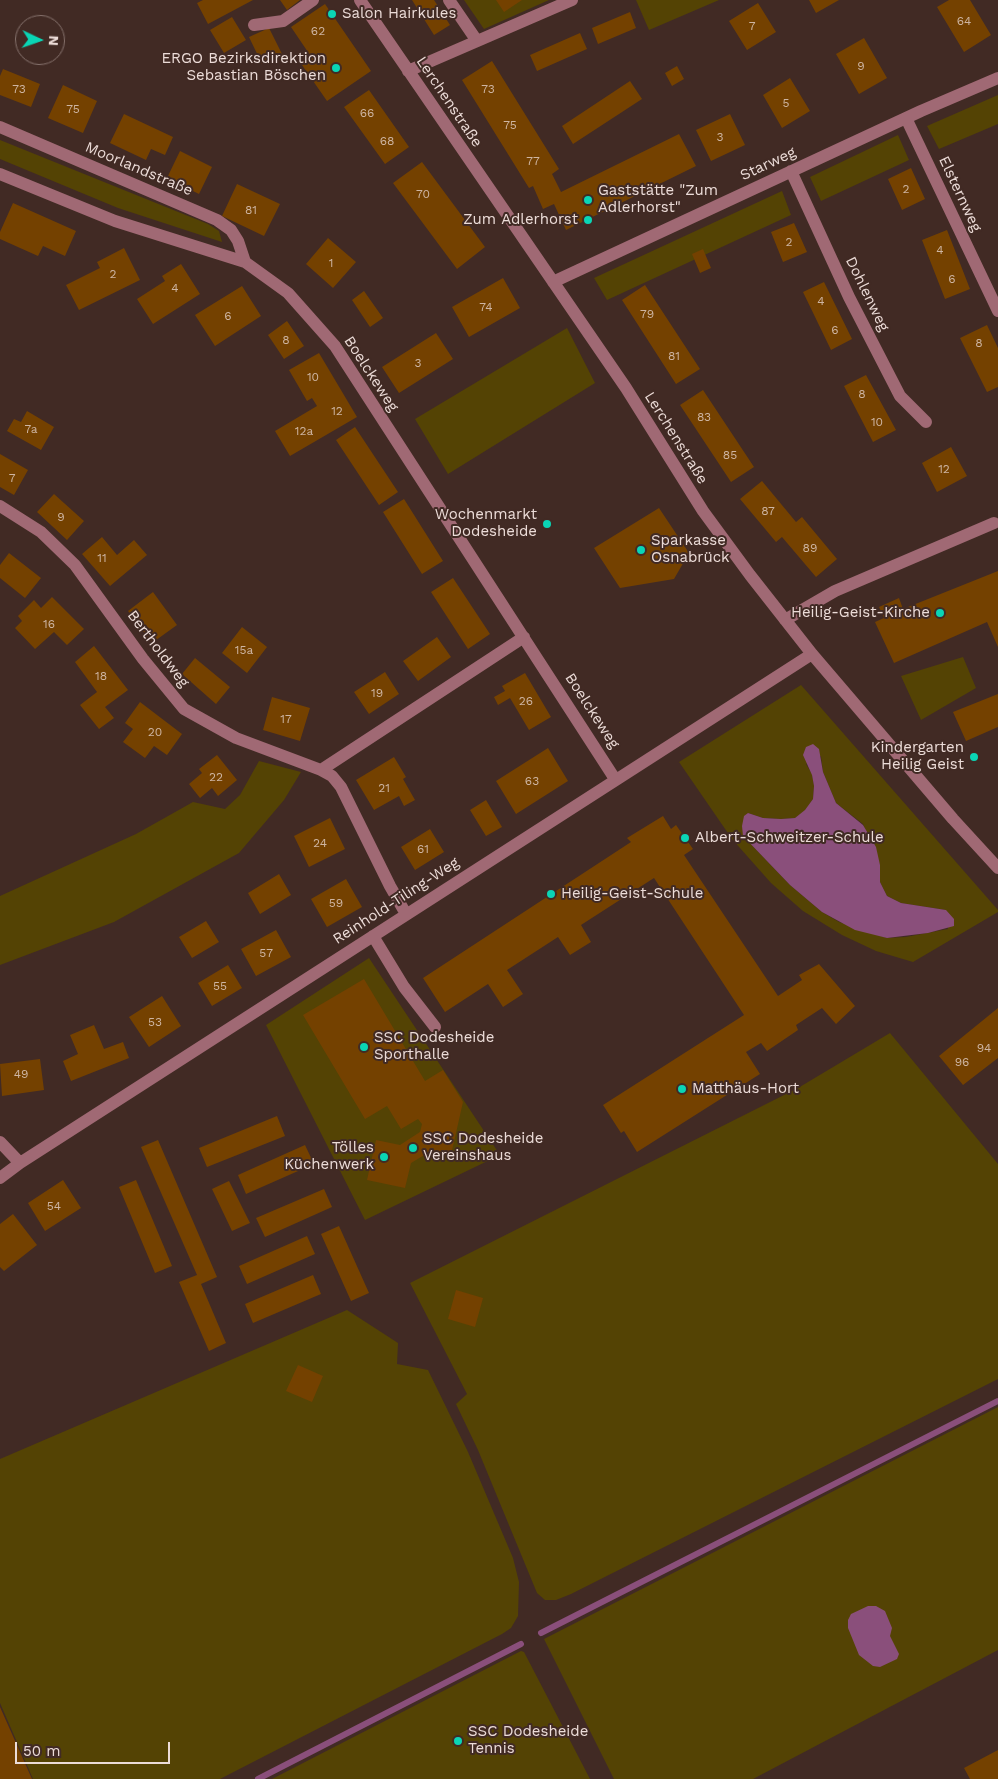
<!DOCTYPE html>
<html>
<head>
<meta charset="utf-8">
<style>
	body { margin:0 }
	#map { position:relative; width:998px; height:1779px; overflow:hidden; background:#412a24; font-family:"Work Sans",sans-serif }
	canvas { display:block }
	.north { position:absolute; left:15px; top:15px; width:50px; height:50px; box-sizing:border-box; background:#412a24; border:1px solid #85716c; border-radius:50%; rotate:93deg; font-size:14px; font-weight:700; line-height:20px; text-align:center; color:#ecdcd8 }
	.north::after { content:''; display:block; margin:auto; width:18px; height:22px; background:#0ad5b5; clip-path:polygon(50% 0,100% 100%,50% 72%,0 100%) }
	.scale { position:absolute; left:15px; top:1742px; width:155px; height:22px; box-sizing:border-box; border:2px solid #ecdcd8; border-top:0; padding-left:6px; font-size:15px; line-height:18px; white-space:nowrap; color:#ecdcd8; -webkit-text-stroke:4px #412a24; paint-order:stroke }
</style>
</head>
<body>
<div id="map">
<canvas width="998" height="1779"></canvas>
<div class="north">N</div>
<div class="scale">50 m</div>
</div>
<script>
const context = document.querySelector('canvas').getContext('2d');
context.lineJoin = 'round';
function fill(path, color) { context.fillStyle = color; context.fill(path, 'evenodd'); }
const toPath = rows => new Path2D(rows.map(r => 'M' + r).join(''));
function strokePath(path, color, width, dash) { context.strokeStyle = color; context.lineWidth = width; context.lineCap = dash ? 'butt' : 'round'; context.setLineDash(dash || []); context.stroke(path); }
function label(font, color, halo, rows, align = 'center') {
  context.font = font + ' "Work Sans",sans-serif'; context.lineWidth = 4; context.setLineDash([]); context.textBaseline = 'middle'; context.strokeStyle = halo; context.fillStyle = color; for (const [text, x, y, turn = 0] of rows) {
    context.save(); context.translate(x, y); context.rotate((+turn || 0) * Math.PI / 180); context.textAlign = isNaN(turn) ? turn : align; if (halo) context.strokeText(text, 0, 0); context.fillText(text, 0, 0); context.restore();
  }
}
fill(toPath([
	[464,0,549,0,484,29],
	[636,0,719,0,649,30],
	[998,95,998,124,939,149,927,126],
	[898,135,909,160,821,201,810,177],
	[0,140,208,224,219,231,222,242,118,208,0,159],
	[782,191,791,215,607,300,594,278],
	[567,328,595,383,448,474,415,419],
	[963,657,976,688,921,720,901,676],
	[801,685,998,910,998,912,913,962,876,951,842,935,803,911,771,883,732,839,679,762],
	[821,756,823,772,836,803,863,824,880,865,880,882,887,896,901,903,946,910,948,929,906,937,887,938,839,922,822,912,790,885,743,836,748,813,763,818,781,819,795,818,805,811,813,799,814,786,812,774,806,764],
	[259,761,301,772,284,800,239,853,114,922,0,965,0,896,136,834,193,802,225,809,240,795],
	[369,958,500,1155,365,1220,266,1025],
	[890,1033,998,1164,998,1379,571,1594,556,1600,545,1600,537,1593,478,1450,456,1404,467,1394,410,1283,798,1088],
	[347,1310,398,1343,397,1364,428,1370,468,1452,513,1558,519,1582,518,1616,511,1628,502,1634,220,1779,33,1779,0,1703,0,1459],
	[998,1407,998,1650,753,1779,614,1779,544,1639],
	[521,1651,524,1652,590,1779,272,1779]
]), '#544304');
fill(toPath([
	[813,744,819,749,823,772,836,803,863,825,876,847,880,865,880,882,887,896,901,903,946,910,954,919,954,926,928,933,887,938,855,930,822,912,790,885,743,836,742,826,744,816,748,813,763,818,781,819,795,818,805,810,813,799,814,786,812,775,803,755,806,747],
	[868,1606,876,1606,885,1611,892,1628,890,1636,899,1654,897,1659,880,1667,873,1666,859,1655,848,1628,848,1620,851,1614]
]), '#8a4f7b');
strokePath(toPath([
	[541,1633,998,1401],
	[258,1779,521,1644]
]), '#8a4f7b', 6);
fill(toPath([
	[203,0,253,0,208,24,197,3],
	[280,0,300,0,287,10],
	[412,0,434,0,450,25,434,35],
	[496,0,522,0,504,12],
	[809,0,839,0,816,13],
	[949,0,970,0,991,35,964,52,937,7],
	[758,3,776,32,747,50,729,21],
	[325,4,371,71,327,101,302,65,312,58,291,27],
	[630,12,636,28,598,44,592,28],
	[232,17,246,40,224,53,210,30],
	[269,28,282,54,262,64,249,37],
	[580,33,587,49,537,71,530,55],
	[864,38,887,78,859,94,836,54],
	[492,61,559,169,552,174,561,192,679,134,696,166,566,230,554,204,543,209,533,186,529,188,462,80],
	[677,66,684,79,672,86,665,73],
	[3,69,40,84,31,107,0,95,0,76],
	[790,78,810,111,782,128,763,95],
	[630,81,642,99,573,144,562,126],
	[63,85,97,101,83,133,48,118],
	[369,90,409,147,385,164,344,107],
	[124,114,173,137,165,155,151,149,146,160,110,143],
	[730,114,745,145,711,161,696,130],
	[180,151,212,167,199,194,167,178],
	[422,162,485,247,457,269,393,183],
	[911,168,925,199,902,210,888,179],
	[237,184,280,204,264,236,222,216],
	[13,203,76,231,65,256,43,246,38,256,0,239,0,232],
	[794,223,807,252,783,262,771,232],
	[947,230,970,289,945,299,922,240],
	[328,238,356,262,333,288,306,264],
	[124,248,140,280,79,310,66,285,100,268,97,262],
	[703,249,711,268,700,273,692,254],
	[181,264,200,294,153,324,137,299,165,281,162,276],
	[503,278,520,308,469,337,452,307],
	[824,282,852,339,831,350,803,292],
	[645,285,700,369,676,384,622,300],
	[242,286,261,316,215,346,195,315],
	[364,291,383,318,370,327,352,300],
	[287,321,304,346,284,359,268,335],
	[987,325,998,348,998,387,987,392,960,338],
	[436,333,453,359,399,393,382,367],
	[319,353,357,417,290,456,275,431,317,406,312,398,307,401,289,370],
	[866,375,896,430,873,442,844,386],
	[703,390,754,467,731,482,680,405],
	[27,411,54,427,41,450,7,431,14,419,21,422],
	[355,427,398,492,379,505,336,440],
	[951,447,967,476,937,492,922,463],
	[0,454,28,470,14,495,0,487],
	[762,481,796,522,802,517,837,559,816,577,782,537,776,542,740,499],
	[54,494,84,521,67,540,37,512],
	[404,499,443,561,422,574,383,512],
	[659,508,689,553,674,579,620,588,594,548],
	[102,537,117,555,134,540,147,555,110,586,82,554],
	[9,553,41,578,25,598,0,578,0,565],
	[998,571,998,647,987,622,894,663,875,622,884,618,879,607,899,598,903,609],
	[453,578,490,634,468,649,431,592],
	[153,592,177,625,152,643,128,611],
	[52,597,84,629,67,645,54,632,35,649,15,628,22,621,18,616,34,600,41,608],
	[242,627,267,647,247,673,222,653],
	[437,637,451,657,418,681,403,661],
	[94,646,128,690,105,707,114,718,99,729,80,705,97,692,75,662],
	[195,658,230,687,216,704,182,674],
	[385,672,399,694,369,714,354,692],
	[525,673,551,717,529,730,510,698,498,705,494,697,505,691,502,686],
	[998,694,998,727,966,741,953,712],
	[272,697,310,708,300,741,263,730],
	[140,702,182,734,167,755,154,746,145,758,123,742,133,729,125,723],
	[548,748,568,781,516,814,496,781],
	[217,755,237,780,218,796,212,788,200,798,189,784,202,773,199,769],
	[394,757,406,777,403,779,415,800,404,806,399,796,374,810,356,780],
	[486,800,502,827,486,836,470,810],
	[663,816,671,829,676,825,693,849,684,855,778,996,802,980,799,975,819,964,855,1006,836,1024,822,1008,796,1025,798,1030,767,1051,761,1043,746,1052,760,1074,637,1152,624,1131,621,1133,603,1105,744,1015,654,878,581,925,591,942,570,955,558,937,507,970,523,994,503,1007,488,984,445,1012,423,978,631,842,627,838],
	[330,818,345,849,309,867,294,836],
	[430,829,444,852,415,870,401,847],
	[279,874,291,895,260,914,248,893],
	[346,879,362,907,327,927,311,899],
	[206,921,219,942,192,958,179,937],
	[276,930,291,957,256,976,241,949],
	[228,965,242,988,212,1006,198,983],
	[364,979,425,1081,443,1070,463,1102,451,1155,431,1151,411,1163,405,1188,367,1180,376,1140,400,1145,420,1132,422,1124,418,1119,401,1129,387,1106,365,1119,303,1015],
	[162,996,181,1026,149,1047,129,1017],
	[998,1008,998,1058,963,1085,939,1056],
	[94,1025,104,1049,123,1042,129,1058,71,1081,63,1061,78,1054,70,1035],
	[40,1059,44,1090,2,1096,0,1064],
	[277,1116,285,1136,207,1167,199,1148],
	[158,1140,217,1277,201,1284,226,1343,209,1351,179,1282,197,1275,141,1147],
	[305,1145,314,1164,246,1194,238,1175],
	[63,1180,81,1208,45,1231,28,1203],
	[136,1180,172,1266,155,1273,119,1187],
	[229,1181,250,1223,232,1231,212,1189],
	[324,1189,332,1207,265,1237,256,1218],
	[13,1214,37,1245,4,1271,0,1267,0,1224],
	[339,1226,369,1293,351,1301,321,1234],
	[307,1236,315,1254,247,1284,239,1266],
	[313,1275,321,1294,253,1323,245,1304],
	[456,1290,483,1298,475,1327,448,1319],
	[298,1365,323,1376,312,1402,286,1391],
	[0,1707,32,1779,0,1779],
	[998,1750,998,1779,970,1779,964,1768]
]), '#744100');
strokePath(toPath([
	[360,0,626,388,703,511,750,575,812,654,953,819,998,868],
	[449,0,477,41],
	[254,25,283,21,313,0],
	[408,71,572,0],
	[906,118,998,311],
	[0,127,217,220,231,230,238,241,245,262],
	[791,171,849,297,900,396,926,422],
	[0,174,115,221,245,262,288,293,335,346,615,779],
	[553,282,921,111,998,78],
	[0,506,41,532,75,565,143,659,184,709,236,738,321,770,332,776,341,787,390,886,406,914],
	[785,620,835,591,994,523],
	[321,770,524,637],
	[373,936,404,987,435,1027],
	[0,1142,20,1163],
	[0,1178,20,1163,812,654]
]), '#a06974', 12);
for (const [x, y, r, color] of [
	[332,14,5,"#0ad5b5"],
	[336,68,5,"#0ad5b5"],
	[588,200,5,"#0ad5b5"],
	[588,220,5,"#0ad5b5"],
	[547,524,5,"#0ad5b5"],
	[641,550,5,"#0ad5b5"],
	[940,613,5,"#0ad5b5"],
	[974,757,5,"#0ad5b5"],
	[685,838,5,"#0ad5b5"],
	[551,894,5,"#0ad5b5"],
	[364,1047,5,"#0ad5b5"],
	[682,1089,5,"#0ad5b5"],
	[413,1148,5,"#0ad5b5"],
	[384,1157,5,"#0ad5b5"],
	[458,1741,5,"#0ad5b5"]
]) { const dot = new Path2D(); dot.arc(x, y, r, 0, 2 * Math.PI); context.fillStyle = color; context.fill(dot); strokePath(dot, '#412a24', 2); }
label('12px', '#ceb5a2', null, [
	["64",964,21],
	["7",752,26],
	["62",318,31],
	["9",861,66],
	["73",19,89],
	["73",488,89],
	["5",786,103],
	["75",73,109],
	["66",367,113],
	["75",510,125],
	["3",720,137],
	["68",387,141],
	["77",533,161],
	["2",906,189],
	["70",423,194],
	["81",251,210],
	["2",789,242],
	["4",940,250],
	["1",331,263],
	["2",113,274],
	["6",952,279],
	["4",175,288],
	["4",821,301],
	["74",486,307],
	["79",647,314],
	["6",228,316],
	["6",835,330],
	["8",286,340],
	["8",979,343],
	["81",674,356],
	["3",418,363],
	["10",313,377],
	["8",862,394],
	["12",337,411],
	["83",704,417],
	["10",877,422],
	["7a",31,429],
	["12a",304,431],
	["85",730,455],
	["12",944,469],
	["7",12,478],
	["87",768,511],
	["9",61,517],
	["89",810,548],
	["11",102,558],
	["16",49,624],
	["15a",244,650],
	["18",101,676],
	["19",377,693],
	["26",526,701],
	["17",286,719],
	["20",155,732],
	["22",216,777],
	["63",532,781],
	["21",384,788],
	["24",320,843],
	["61",423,849],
	["59",336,903],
	["57",266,953],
	["55",220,986],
	["53",155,1022],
	["94",984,1048],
	["96",962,1062],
	["49",21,1074],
	["54",54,1206]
]);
label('15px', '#ecdcd8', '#412a24', [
	["Salon Hairkules",342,14],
	["ERGO Bezirksdirektion",326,59,"right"],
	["Sebastian Böschen",326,76,"right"],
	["Gaststätte \"Zum",598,191],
	["Adlerhorst\"",598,208],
	["Zum Adlerhorst",578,220,"right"],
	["Wochenmarkt",537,515,"right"],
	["Dodesheide",537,532,"right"],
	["Sparkasse",651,541],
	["Osnabrück",651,558],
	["Heilig-Geist-Kirche",930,613,"right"],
	["Kindergarten",964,748,"right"],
	["Heilig Geist",964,765,"right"],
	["Albert-Schweitzer-Schule",695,838],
	["Heilig-Geist-Schule",561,894],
	["SSC Dodesheide",374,1038],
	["Sporthalle",374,1055],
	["Matthäus-Hort",692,1089],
	["SSC Dodesheide",423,1139],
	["Vereinshaus",423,1156],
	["Tölles",374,1148,"right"],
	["Küchenwerk",374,1165,"right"],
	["SSC Dodesheide",468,1732],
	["Tennis",468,1749]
], 'left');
label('15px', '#ecdcd8', '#412a24', [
	["Lerchenstraße",449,102,56],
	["Starweg",768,164,-25],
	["Moorlandstraße",139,169,23],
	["Elsternweg",960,194,65],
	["Dohlenweg",867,294,64],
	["Boelckeweg",371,374,57],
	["Lerchenstraße",676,438,58],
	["Bertholdweg",158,649,53],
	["Boelckeweg",592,711,57],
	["Reinhold-Tiling-Weg",396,901,-33]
]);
</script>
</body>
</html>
